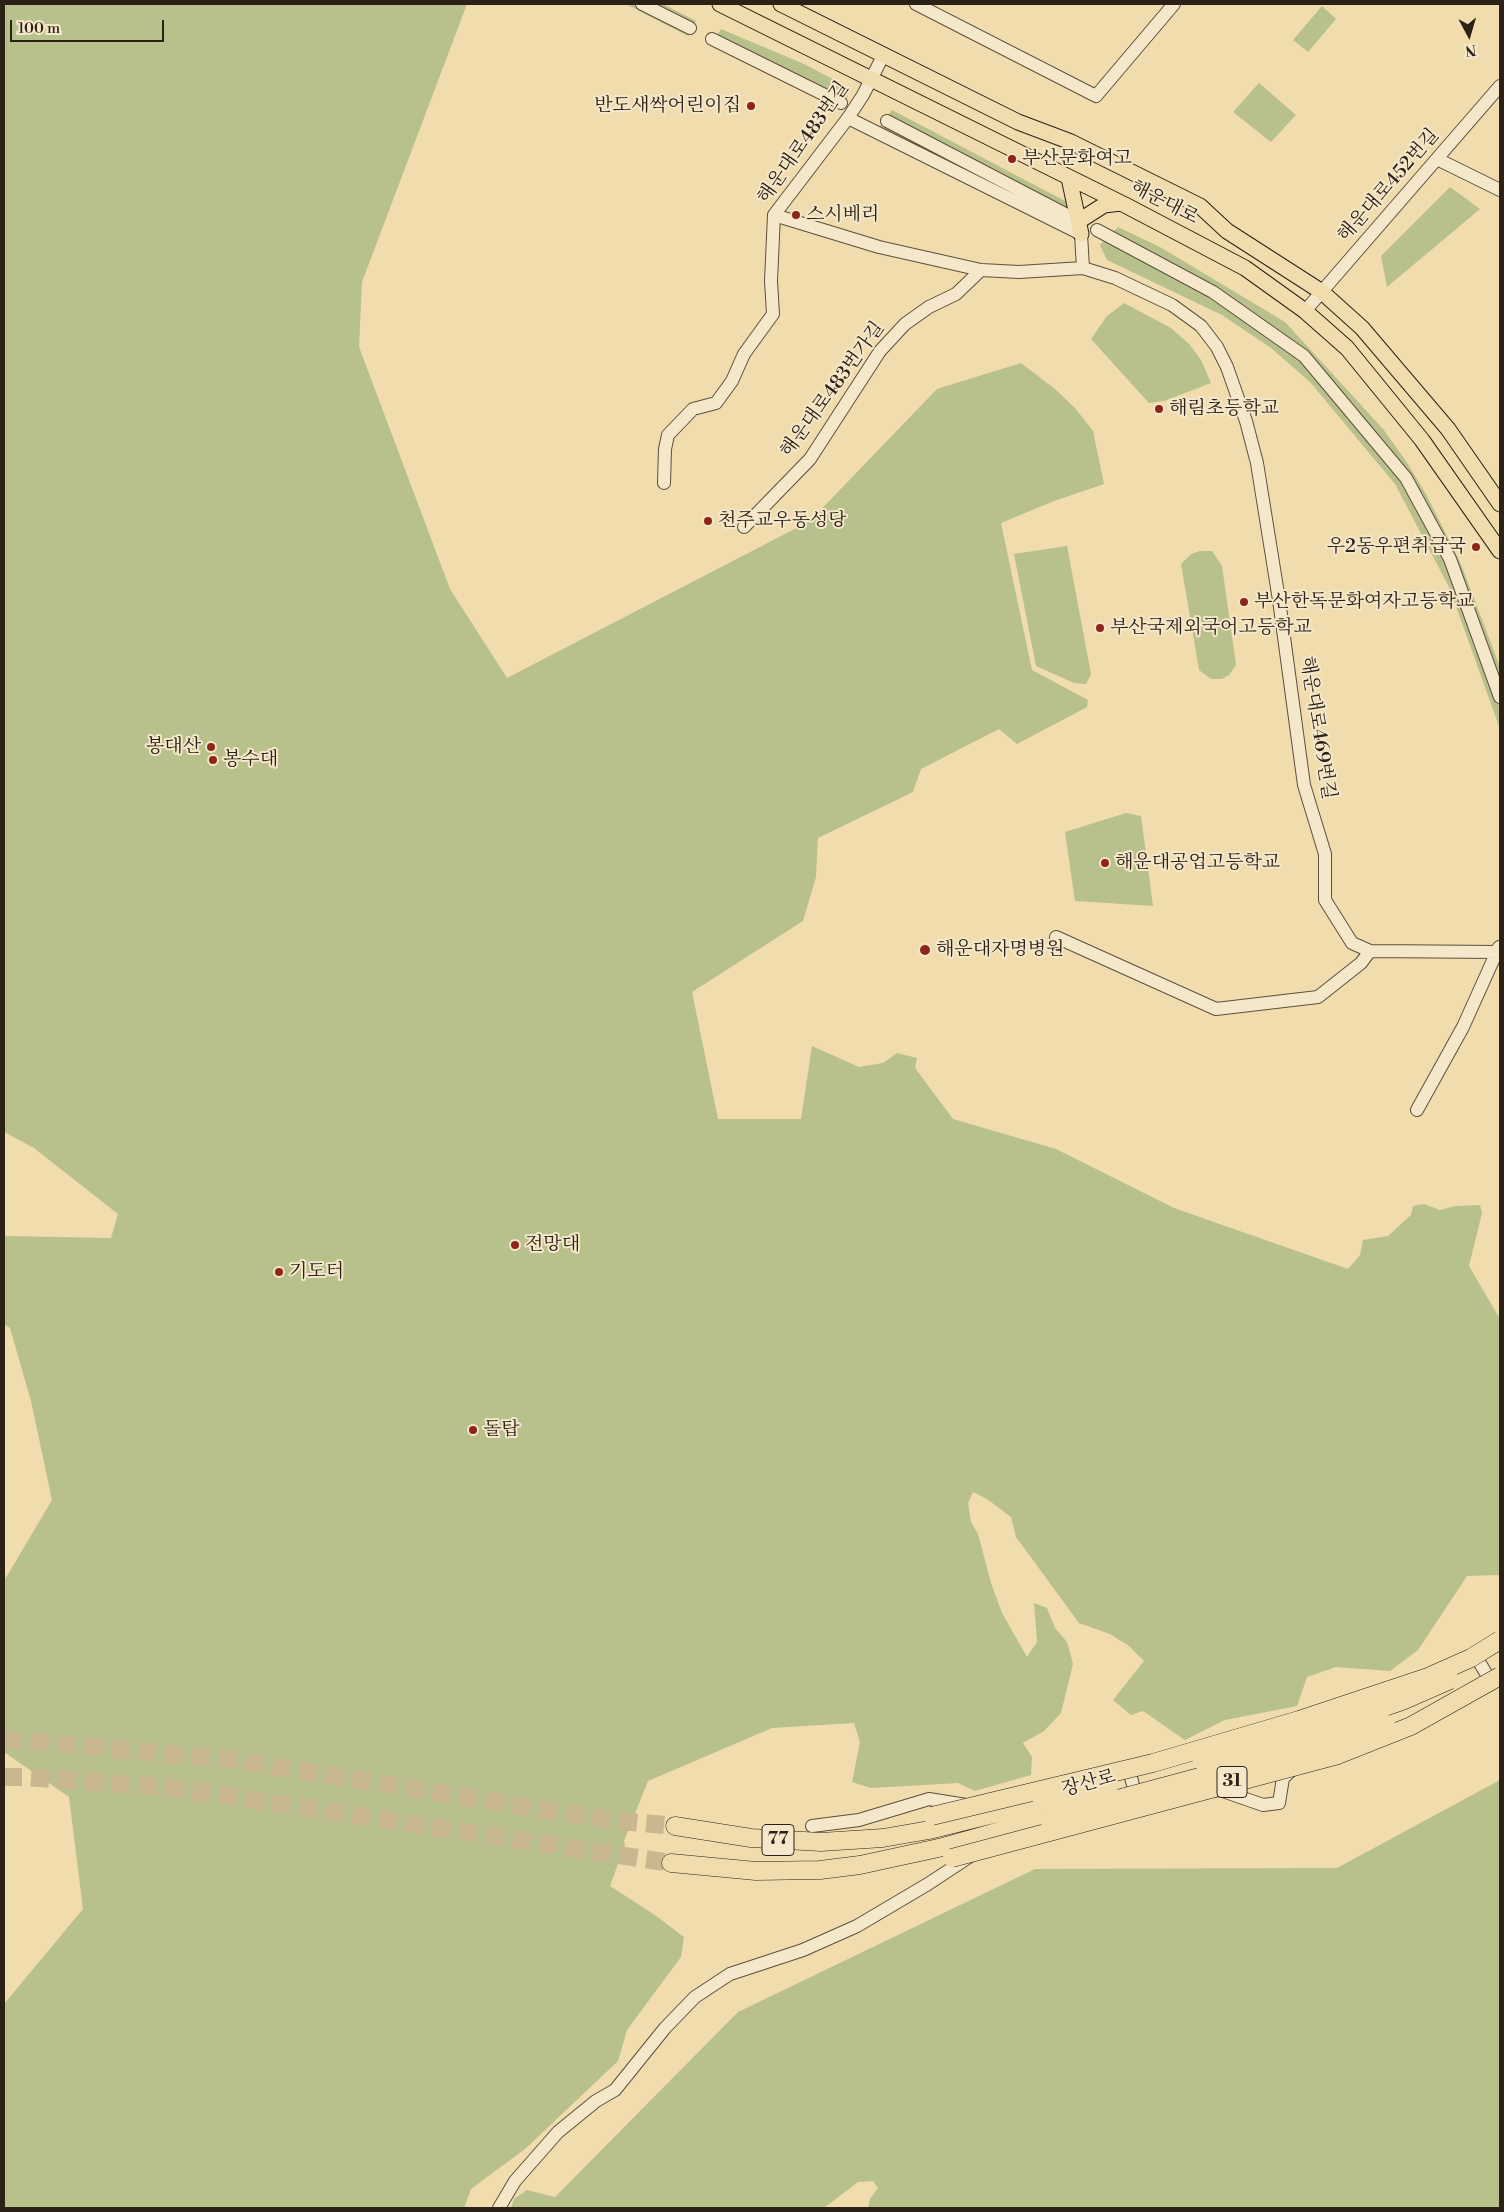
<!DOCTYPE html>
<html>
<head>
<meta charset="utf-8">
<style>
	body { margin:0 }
	#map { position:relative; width:1504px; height:2212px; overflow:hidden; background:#f0dcad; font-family:"Libre Bodoni",serif }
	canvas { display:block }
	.frame { position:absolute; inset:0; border:5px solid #2c2117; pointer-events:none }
	.north { position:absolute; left:1444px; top:10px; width:50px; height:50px; -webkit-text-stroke:4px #f5e8ca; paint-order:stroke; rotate:174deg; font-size:14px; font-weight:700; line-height:20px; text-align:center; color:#2c2117 }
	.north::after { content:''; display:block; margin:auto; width:18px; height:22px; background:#2c2117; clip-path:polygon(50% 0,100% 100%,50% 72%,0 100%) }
	.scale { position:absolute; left:10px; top:20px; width:154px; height:22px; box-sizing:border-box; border:2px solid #2c2117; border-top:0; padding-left:6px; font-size:15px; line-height:18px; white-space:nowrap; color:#2c2117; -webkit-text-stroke:4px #f5e8ca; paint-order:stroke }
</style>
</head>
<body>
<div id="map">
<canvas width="1504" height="2212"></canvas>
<div class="frame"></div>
<div class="north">N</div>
<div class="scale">100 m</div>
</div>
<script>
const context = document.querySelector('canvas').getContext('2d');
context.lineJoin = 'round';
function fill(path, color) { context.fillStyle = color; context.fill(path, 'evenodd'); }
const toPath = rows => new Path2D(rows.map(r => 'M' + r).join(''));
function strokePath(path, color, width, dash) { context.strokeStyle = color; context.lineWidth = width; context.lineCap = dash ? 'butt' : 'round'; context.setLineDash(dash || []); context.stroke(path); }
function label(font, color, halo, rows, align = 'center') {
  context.font = font + ' "Libre Bodoni","Noto Serif KR",serif'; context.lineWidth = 4; context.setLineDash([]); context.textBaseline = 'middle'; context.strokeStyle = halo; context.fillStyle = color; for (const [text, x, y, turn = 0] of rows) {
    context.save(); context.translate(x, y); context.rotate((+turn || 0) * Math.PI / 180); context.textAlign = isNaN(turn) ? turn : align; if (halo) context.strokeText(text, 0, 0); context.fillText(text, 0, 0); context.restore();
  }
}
fill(toPath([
	[4,4,467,4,362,282,359,347,450,589,507,678,810,521,937,389,1021,363,1055,389,1075,408,1093,431,1104,484,1054,501,1001,523,1032,670,1088,700,1087,707,1017,744,999,729,921,769,913,792,818,838,816,877,803,921,692,992,718,1119,801,1119,812,1046,859,1067,883,1063,897,1053,917,1058,915,1068,953,1119,1056,1149,1174,1208,1348,1269,1360,1255,1363,1240,1388,1236,1411,1215,1413,1206,1424,1204,1440,1210,1455,1206,1480,1205,1482,1213,1469,1266,1500,1319,1500,1575,1467,1576,1418,1650,1390,1671,1336,1667,1307,1677,1297,1706,1225,1720,1185,1740,1143,1711,1131,1715,1113,1700,1144,1661,1129,1646,1110,1634,1079,1623,1016,1537,1011,1517,987,1499,973,1492,968,1503,971,1522,978,1534,991,1583,1002,1613,1027,1657,1037,1642,1034,1603,1047,1608,1055,1628,1067,1642,1073,1664,1061,1713,1044,1731,1023,1743,1032,1757,1031,1775,975,1791,958,1783,871,1788,852,1782,860,1742,854,1723,772,1728,648,1781,624,1841,625,1845,610,1886,652,1913,684,1937,681,1957,627,2030,618,2061,525,2149,471,2189,464,2208,4,2208,4,2004,83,1909,69,1797,4,1752,4,1581,52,1500,31,1401,10,1328,4,1324,4,1236,111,1238,118,1214,34,1148,4,1132],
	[626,4,663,4,696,21,688,36],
	[1322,6,1336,19,1308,52,1293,40],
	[721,29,804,64,842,84,848,96,842,109,711,45],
	[1259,83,1296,115,1271,142,1233,112],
	[892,110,1067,202,1069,213,1063,219,879,127],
	[1450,187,1480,209,1387,287,1381,256],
	[1118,227,1160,247,1285,322,1383,429,1406,461,1426,494,1461,564,1500,667,1500,729,1449,587,1395,484,1310,382,1271,348,1222,315,1107,260,1100,245],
	[1124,303,1171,328,1190,345,1201,360,1211,383,1164,401,1149,403,1091,339,1107,316],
	[1067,546,1091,674,1086,684,1074,683,1036,666,1014,554],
	[1200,551,1212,551,1222,566,1236,665,1229,675,1222,679,1211,679,1199,670,1181,564,1191,554],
	[1126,813,1141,816,1153,906,1075,901,1065,832],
	[1500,1780,1500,2208,868,2208,870,2199,878,2188,873,2181,858,2182,824,2208,511,2208,514,2199,527,2190,555,2197,738,2012,1035,1869,1337,1868]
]), '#b8c08b');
strokePath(toPath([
	[4,1739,234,1760,610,1820,675,1826],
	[4,1777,25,1777,168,1787,671,1863]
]), '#c9b78f', 18, [18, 9]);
const minor = toPath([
	[642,4,690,28],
	[916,4,1096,96,1174,4],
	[712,39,841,103],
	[848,118,1081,234,1083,268],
	[887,121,1071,217],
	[1437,159,1500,190],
	[774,215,879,247,981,270,1019,272,1083,268,1115,278,1172,305,1201,326,1217,347,1227,367,1246,421,1257,463,1279,600,1304,785,1325,854,1325,900,1352,943,1370,951,1500,952],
	[1097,230,1213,292,1304,356,1406,478,1450,559,1500,697],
	[1305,311,1500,86],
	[664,483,665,449,668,435,693,409,716,403,732,381,744,354,773,314,771,281,774,215,848,118,863,95,884,54],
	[744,527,810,459,880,351,905,324,929,307,956,294,981,270],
	[1056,937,1216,1009,1318,997,1361,963,1370,951],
	[1417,1110,1463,1027,1499,947],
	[1478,1660,1487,1675],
	[1130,1774,1137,1799],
	[1213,1791,1220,1790,1263,1805,1279,1803,1283,1778,1294,1768],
	[812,1826,859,1820,929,1799,966,1805],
	[499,2208,515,2181,558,2132,596,2101,615,2090,665,2028,695,1997,730,1974,803,1950,857,1926,928,1884,969,1857]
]);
const major = toPath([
	[720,4,1125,205,1245,268,1305,311,1347,348,1422,440,1500,551],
	[781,4,1018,122,1071,142,1200,206,1227,231,1322,292,1362,328,1448,429,1500,504],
	[1069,178,1081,234],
	[1079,221,1104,205,1121,203]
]);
const highway = toPath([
	[675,1826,751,1838,821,1842,883,1838,929,1830,1042,1802],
	[671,1863,756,1871,820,1870,860,1865,943,1847,1047,1818]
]);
strokePath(minor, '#5d503c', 14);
strokePath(major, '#2c2117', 17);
strokePath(highway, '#2c2117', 19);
strokePath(minor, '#f5e8ca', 12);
strokePath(major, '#f0dcad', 15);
strokePath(highway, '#f0dcad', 18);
const highwayBridge = toPath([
	[1202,1761,1341,1722,1402,1701,1450,1680],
	[1042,1802,1109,1786],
	[932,1816,1153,1763,1299,1720,1428,1677,1471,1658,1500,1640],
	[1047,1818,1330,1742,1386,1724],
	[952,1858,1338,1755,1411,1726,1500,1676]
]);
strokePath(highwayBridge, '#2c2117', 19, []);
strokePath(highwayBridge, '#f0dcad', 18);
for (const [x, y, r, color] of [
	[751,106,5,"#8f2418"],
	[1012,159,5,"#8f2418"],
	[796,215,5,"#8f2418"],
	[1159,409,5,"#8f2418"],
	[708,521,5,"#8f2418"],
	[1476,547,5,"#8f2418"],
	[1244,602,5,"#8f2418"],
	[1100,628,5,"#8f2418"],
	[211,747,5,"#8f2418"],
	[213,760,5,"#8f2418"],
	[1105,863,5,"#8f2418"],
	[925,950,6,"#8f2418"],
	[515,1245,5,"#8f2418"],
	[279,1272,5,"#8f2418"],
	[473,1430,5,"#8f2418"]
]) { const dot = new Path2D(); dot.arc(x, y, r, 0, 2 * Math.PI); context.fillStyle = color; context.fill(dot); strokePath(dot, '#f5e8ca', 2); }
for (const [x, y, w] of [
	[1232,1782,30],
	[778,1840,32]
]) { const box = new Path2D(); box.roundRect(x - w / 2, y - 15.5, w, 31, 4); context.fillStyle = '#f5e8ca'; context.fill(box); strokePath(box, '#2c2117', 1); }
label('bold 18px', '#2c2117', null, [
	["31",1232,1782],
	["77",778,1840]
]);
label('19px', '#2c2117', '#f5e8ca', [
	["반도새싹어린이집",741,106,"right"],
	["부산문화여고",1022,159],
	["스시베리",806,215],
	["해림초등학교",1169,409],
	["천주교우동성당",718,521],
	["우2동우편취급국",1466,547,"right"],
	["부산한독문화여자고등학교",1254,602],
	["부산국제외국어고등학교",1110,628],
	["봉대산",201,747,"right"],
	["봉수대",223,760],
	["해운대공업고등학교",1115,863],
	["해운대자명병원",936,950],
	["전망대",525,1245],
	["기도터",289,1272],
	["돌탑",483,1430]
], 'left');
label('19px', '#2c2117', '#f5e8ca', [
	["해운대로483번길",804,143,-55],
	["해운대로452번길",1389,186,-49],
	["해운대로",1164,203,27],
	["해운대로483번가길",833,390,-54],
	["해운대로469번길",1317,728,81],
	["장산로",1089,1784,-15]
]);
</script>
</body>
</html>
